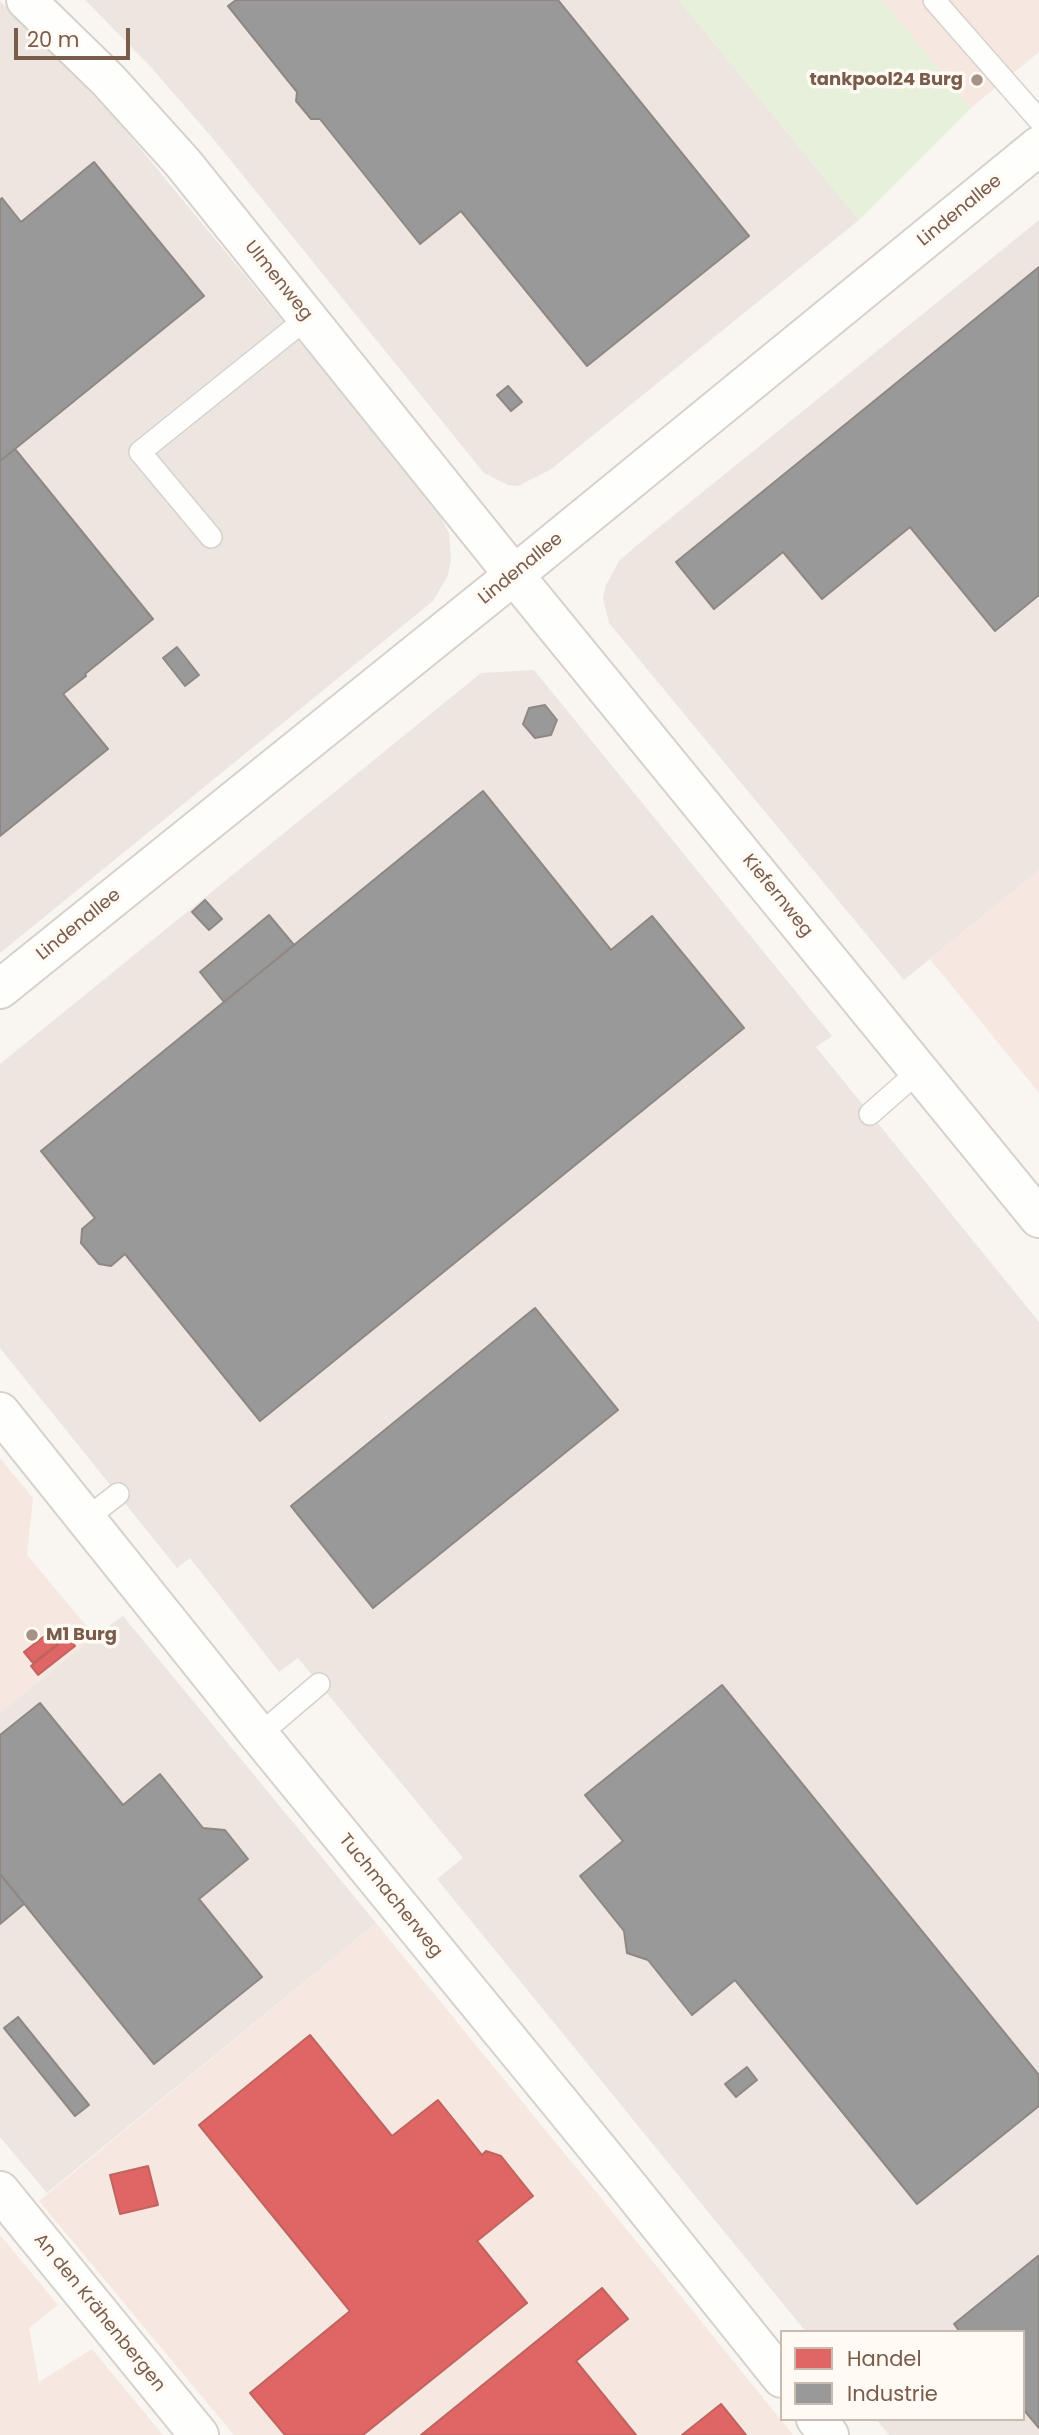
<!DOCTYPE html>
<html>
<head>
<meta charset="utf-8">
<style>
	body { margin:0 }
	#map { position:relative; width:1039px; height:2435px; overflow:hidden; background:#f9f5f0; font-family:Poppins,sans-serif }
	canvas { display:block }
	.legend { position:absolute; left:780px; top:2330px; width:245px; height:91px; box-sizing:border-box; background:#fffaf3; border:2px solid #cabbb1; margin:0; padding:9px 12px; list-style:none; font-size:21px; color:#7a5c4d }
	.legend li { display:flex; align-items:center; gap:14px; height:35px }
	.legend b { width:35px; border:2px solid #cabbb1 }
	.scale { position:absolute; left:14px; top:28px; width:116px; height:32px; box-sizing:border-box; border:4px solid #7a5c4d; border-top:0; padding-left:9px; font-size:21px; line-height:24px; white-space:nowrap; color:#7a5c4d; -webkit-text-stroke:5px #fffaf3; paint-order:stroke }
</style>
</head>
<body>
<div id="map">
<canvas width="1039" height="2435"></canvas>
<ul class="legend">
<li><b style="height:19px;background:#e06666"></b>Handel</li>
<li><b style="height:19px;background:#999"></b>Industrie</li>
</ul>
<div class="scale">20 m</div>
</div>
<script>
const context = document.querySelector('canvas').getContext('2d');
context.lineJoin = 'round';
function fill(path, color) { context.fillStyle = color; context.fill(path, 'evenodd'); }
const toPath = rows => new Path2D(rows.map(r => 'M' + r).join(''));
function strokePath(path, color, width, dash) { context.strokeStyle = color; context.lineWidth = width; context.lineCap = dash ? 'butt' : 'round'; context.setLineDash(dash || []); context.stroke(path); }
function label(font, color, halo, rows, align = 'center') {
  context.font = font + ' Poppins,sans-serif'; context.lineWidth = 7; context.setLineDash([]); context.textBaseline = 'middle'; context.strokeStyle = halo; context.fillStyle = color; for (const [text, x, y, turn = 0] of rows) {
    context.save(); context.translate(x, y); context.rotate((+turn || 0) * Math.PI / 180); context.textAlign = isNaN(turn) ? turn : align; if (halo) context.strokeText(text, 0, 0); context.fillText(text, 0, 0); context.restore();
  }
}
fill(toPath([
	[882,0,1039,0,1039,52,971,108],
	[1039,870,1039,1093,930,959],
	[0,1458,33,1498,27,1555,95,1636,0,1713],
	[376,1923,637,2242,793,2435,234,2435,39,2201],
	[0,2235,58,2305,29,2328,39,2382,92,2349,163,2435,0,2435]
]), '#f6e8e1');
fill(toPath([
	[85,0,679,0,859,220,550,470,518,486,508,485,484,473,215,141,149,65],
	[0,1,37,35,117,120,322,369,440,516,449,533,451,561,448,575,433,601,0,953],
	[1039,220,1039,870,904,980,609,623,603,598,606,585,619,561,636,546],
	[534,670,832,1036,816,1047,1039,1322,1039,2435,889,2435,876,2419,1023,2419,1023,2332,806,2332,437,1879,463,1858,298,1658,279,1672,190,1558,177,1568,0,1348,0,1064,481,673],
	[123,1616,376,1923,47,2193,0,2137,0,1713,95,1636]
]), '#ede5e0');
fill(toPath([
	[679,0,882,0,971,108,859,220]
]), '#e7f0db');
const shops = toPath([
	[56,1627,65,1638,33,1663,24,1652,56,1627],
	[68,1637,75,1646,38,1675,31,1666,68,1637],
	[310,2035,392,2136,438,2100,482,2155,486,2151,501,2156,533,2196,477,2241,527,2303,363,2435,285,2435,250,2393,350,2311,199,2125,310,2035],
	[148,2166,158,2205,120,2214,110,2175,148,2166],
	[602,2288,628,2319,576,2361,636,2435,421,2435,602,2288],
	[721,2404,746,2435,682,2435,721,2404]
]);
fill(shops, '#e06666');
strokePath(shops, '#c1635e', 2);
const industry = toPath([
	[236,0,558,0,749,236,587,366,461,211,420,244,320,119,311,119,296,101,297,92,228,6,236,0],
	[94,162,204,296,0,461,0,200,2,198,21,222,94,162],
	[1039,267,1039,595,995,631,910,527,822,599,783,552,714,609,676,562,1039,267],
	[508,386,522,402,511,411,497,395,508,386],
	[15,449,153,619,85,674,86,676,63,694,108,749,0,836,0,461,15,449],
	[177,647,199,675,185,686,163,658,177,647],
	[545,705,557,720,551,735,535,738,523,724,529,708,545,705],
	[483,791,611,950,652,916,744,1028,260,1421,125,1254,111,1266,99,1264,81,1243,82,1229,95,1218,41,1151,483,791],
	[205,900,222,919,209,930,192,912,205,900],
	[269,915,294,945,224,1002,200,972,269,915],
	[535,1308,618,1410,373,1608,291,1506,535,1308],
	[722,1685,1039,2075,1039,2106,917,2204,735,1980,692,2015,648,1960,627,1953,624,1931,580,1876,623,1841,585,1795,722,1685],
	[40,1703,123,1805,160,1774,203,1828,225,1830,248,1859,199,1899,262,1977,154,2064,0,1874,0,1735,40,1703],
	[0,1874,24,1904,0,1924,0,1874],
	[18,2017,89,2105,75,2116,4,2028,18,2017],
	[747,2067,757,2080,736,2097,725,2084,747,2067],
	[1038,2256,1039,2258,1039,2428,1023,2409,1023,2332,960,2332,954,2324,1038,2256]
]);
fill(industry, '#999');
strokePath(industry, '#908782', 2);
const lane = toPath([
	[934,0,1039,120],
	[211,537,140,452,307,318],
	[870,1114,920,1070],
	[87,1518,118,1494],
	[259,1735,319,1684]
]);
const street = toPath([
	[26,0,109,81,183,163,514,575,1039,1218],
	[0,989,514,575,1039,146],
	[0,1412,259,1735,624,2181,782,2378],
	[0,2191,199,2435],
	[816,2419,829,2435]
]);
strokePath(lane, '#d7d1cb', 24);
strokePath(street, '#d7d1cb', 42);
strokePath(lane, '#fefefd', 21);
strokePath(street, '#fefefd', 38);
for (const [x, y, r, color] of [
	[977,80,7,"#a69286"],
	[32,1635,7,"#a69286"]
]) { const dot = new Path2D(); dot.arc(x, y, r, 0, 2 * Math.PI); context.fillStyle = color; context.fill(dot); strokePath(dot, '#fffaf3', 2.5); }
label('bold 18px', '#7a5c4d', '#fffaf3', [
	["tankpool24 Burg",963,80],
	["M1 Burg",46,1635,"left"]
], 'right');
label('18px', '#7a5c4d', '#fffaf3', [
	["Lindenallee",960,211,-39],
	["Ulmenweg",278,281,51],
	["Lindenallee",521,569,-39],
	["Kiefernweg",777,896,51],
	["Lindenallee",79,925,-39],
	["Tuchmacherweg",390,1896,51],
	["An den Krähenbergen",99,2313,51]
]);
</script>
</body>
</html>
